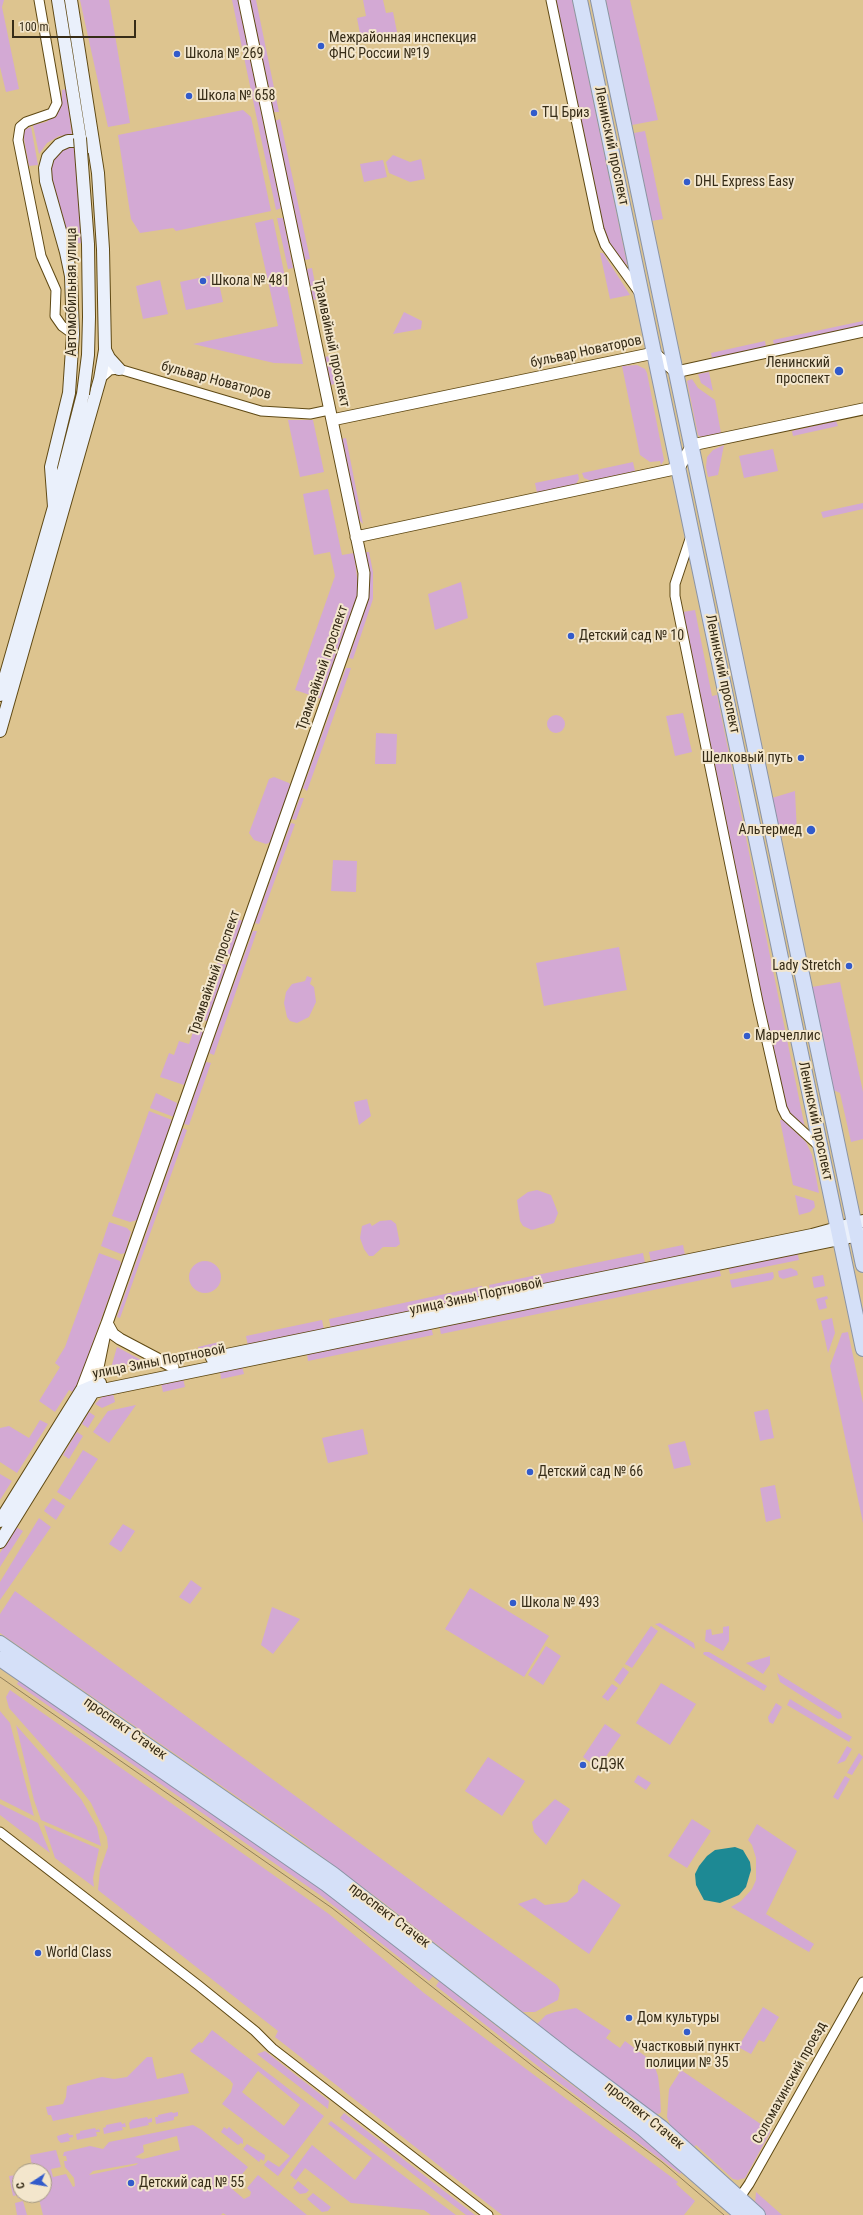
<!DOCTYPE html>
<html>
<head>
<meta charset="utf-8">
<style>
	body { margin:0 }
	#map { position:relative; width:863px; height:2215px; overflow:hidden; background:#ddc48f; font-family:"Roboto Condensed",sans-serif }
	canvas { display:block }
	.north { position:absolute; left:12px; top:2163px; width:40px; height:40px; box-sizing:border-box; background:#f3e6cc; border:1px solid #a79c84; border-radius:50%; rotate:258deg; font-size:11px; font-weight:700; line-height:16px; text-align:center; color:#362c17 }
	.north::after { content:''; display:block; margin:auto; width:14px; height:18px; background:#325bcb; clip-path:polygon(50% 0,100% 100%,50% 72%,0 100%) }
	.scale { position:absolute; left:12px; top:20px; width:124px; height:18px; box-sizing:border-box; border:2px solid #362c17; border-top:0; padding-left:5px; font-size:12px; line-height:14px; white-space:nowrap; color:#362c17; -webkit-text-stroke:3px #f3e6cc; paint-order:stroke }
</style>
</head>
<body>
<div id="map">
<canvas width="863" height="2215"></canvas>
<div class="north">С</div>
<div class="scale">100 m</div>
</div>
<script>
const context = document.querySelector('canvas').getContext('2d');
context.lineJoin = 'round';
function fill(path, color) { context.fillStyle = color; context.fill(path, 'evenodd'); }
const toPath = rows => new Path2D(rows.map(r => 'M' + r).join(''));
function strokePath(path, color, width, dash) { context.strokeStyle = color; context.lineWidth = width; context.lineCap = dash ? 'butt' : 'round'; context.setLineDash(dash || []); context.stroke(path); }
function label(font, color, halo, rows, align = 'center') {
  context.font = font + ' "Roboto Condensed",sans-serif'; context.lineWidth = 4; context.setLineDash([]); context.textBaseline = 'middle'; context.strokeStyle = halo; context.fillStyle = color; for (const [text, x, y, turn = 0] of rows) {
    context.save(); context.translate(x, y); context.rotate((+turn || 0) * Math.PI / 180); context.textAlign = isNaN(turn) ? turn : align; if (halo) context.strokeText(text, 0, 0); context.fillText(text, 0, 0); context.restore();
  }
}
fill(toPath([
	[0,0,4,0,2,7,19,89,6,92,0,67],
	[80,0,109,0,130,123,108,127],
	[232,0,238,0,281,208,276,210],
	[250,0,256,0,279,112,274,112],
	[363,0,383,0,386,13,393,12,397,32,361,39,357,18,366,16],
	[555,0,572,0,627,264,625,267,608,243,603,229],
	[606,0,630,0,658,120,632,125],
	[66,89,72,135,59,136,47,143,39,154,33,125,46,122,57,114,62,99,62,90],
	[243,110,251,117,271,211,176,231,173,228,140,233,131,219,118,135],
	[280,119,310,259,305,260,275,121],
	[31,127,38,165,29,166,23,134,26,129],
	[645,131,663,219,652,221,634,133],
	[76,145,82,243,68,244,48,167,57,149],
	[393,155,410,162,421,159,425,179,410,182,389,173,386,162],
	[383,160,387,177,364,182,360,164],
	[277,218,283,218,293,268,288,269],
	[273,219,303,364,274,363,193,344,278,326,255,223],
	[600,253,603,253,630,295,610,299],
	[312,268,318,299,313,300,306,269],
	[217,274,223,302,186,310,180,282],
	[160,280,168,314,143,319,136,286],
	[404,312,422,321,421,329,393,334],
	[863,321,863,327,774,345,773,340],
	[765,341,766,347,712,358,711,353],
	[329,356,335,384,330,385,325,357],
	[637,365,645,369,647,373,664,460,661,465,660,461,650,462,640,455,622,366],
	[709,372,713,391,701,383,698,374],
	[692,379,698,388,715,400,721,433,701,437,698,435,687,381],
	[288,420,313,420,324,472,300,477],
	[836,421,838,426,793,436,792,431],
	[346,438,363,524,358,519,341,439],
	[724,445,718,475,708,477,706,467,707,457,713,450],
	[773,449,778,471,744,478,739,456],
	[633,462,635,471,591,481,584,478,582,473],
	[578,474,579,479,576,484,537,493,535,483],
	[328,489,342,555,354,553,358,585,358,596,322,699,295,690,335,576,330,552,314,555,303,494],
	[863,503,863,509,823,518,821,512],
	[365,552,369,552,373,572,373,599,353,659,349,658,369,598,369,573],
	[461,582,468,618,435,630,428,594],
	[695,610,712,696,717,695,805,1128,790,1114,783,1099,683,612],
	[346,668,351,668,307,791,303,788],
	[683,713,692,752,675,756,666,716],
	'547 724a9 9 0 1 1 18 0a9 9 0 1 1-18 0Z',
	[376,733,397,734,396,764,375,764],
	[274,777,289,783,291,786,271,842,266,844,254,840,249,833,269,779],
	[795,791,797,833,780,837,772,798],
	[300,798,304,798,296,820,292,819],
	[291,823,295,824,259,924,255,923],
	[333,860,357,861,356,892,331,891],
	[234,918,243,921,230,958,221,956],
	[253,931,257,931,214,1055,209,1053],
	[619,947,627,990,544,1006,536,963],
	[218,962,227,965,207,1021,198,1018],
	[307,976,312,978,310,984,314,987,316,1002,309,1017,297,1023,290,1021,287,1017,284,1003,286,992,292,984,305,981],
	[840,982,863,1092,863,1139,851,1142,840,1093,833,1090,812,987],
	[195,1026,205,1029,184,1085,160,1077,169,1053,174,1055,179,1041,189,1044],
	[206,1062,211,1063,189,1125,184,1124],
	[156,1093,177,1103,174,1117,150,1108],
	[367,1099,371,1116,359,1125,354,1102],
	[149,1111,172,1120,137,1220,130,1222,112,1216],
	[780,1120,783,1120,806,1142,812,1155,819,1193,793,1185],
	[183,1128,187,1130,120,1318,117,1317],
	[537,1190,551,1195,558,1213,554,1223,532,1230,523,1226,520,1221,517,1200,528,1192],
	[795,1195,814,1201,815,1207,810,1212,799,1215],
	[391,1220,396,1224,400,1244,396,1247,383,1247,373,1256,369,1256,364,1249,360,1238,362,1226,370,1223,372,1226,380,1221],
	[109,1222,127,1228,131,1232,125,1253,121,1254,101,1246],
	[683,1245,685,1255,651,1262,649,1252],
	[797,1251,799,1260,730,1274,728,1266],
	[99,1253,120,1261,121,1264,79,1381,73,1392,69,1390,55,1412,39,1401,60,1367,55,1363,65,1347],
	[643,1253,645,1263,491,1295,489,1285],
	'189 1277a16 16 0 1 1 32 0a16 16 0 1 1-32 0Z',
	[719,1267,721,1276,441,1334,439,1325],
	[791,1268,797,1271,798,1275,783,1279,779,1277,778,1271],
	[773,1272,774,1277,772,1280,732,1288,730,1280],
	[823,1275,825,1286,814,1288,812,1277],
	[482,1286,484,1296,331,1329,329,1319],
	[827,1296,828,1299,825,1300,827,1308,819,1310,816,1299],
	[832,1318,835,1333,828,1353,821,1321],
	[322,1320,324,1330,248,1346,246,1336],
	[431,1327,433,1335,308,1361,307,1353],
	[848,1332,863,1403,863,1523,830,1366,842,1333],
	[223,1341,224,1346,199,1352,198,1347],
	[117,1347,143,1361,111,1368],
	[242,1366,244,1374,221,1379,220,1370],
	[183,1378,185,1387,163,1392,161,1383],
	[113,1393,115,1402,102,1408,95,1404,102,1397],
	[136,1405,109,1443,93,1432,108,1411],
	[768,1409,774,1438,760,1441,754,1412],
	[89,1412,95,1416,88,1428,82,1424],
	[40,1420,48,1424,17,1473,0,1462,0,1428,9,1426,29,1438],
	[363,1429,368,1454,328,1463,322,1438],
	[77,1432,83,1436,69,1459,63,1455],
	[685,1441,691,1465,674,1469,668,1445],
	[83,1450,98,1459,70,1500,57,1492],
	[0,1474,12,1481,0,1500],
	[775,1485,781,1518,766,1522,760,1488],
	[53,1498,65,1506,56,1520,44,1511],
	[39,1518,51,1527,0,1600,0,1582],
	[123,1524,135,1531,121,1552,109,1544],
	[16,1527,23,1531,0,1567,0,1553],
	[191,1580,202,1588,190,1604,179,1597],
	[470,1588,549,1636,524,1677,445,1629],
	[15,1591,461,1917,557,1985,560,1990,558,2000,535,2012,523,2012,384,1903,297,1838,0,1633,0,1614],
	[272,1607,300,1619,273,1654,261,1645],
	[660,1623,694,1643,695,1649,655,1624],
	[651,1626,658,1631,632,1668,625,1664],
	[729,1626,729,1641,723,1651,705,1641,706,1630,711,1629,712,1635,723,1633,723,1627],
	[546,1646,561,1656,543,1685,528,1675],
	[704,1652,709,1652,767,1686,764,1691,703,1654],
	[770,1656,770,1664,763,1674,746,1663],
	[623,1667,629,1672,620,1685,614,1680],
	[777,1673,841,1713,842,1718,838,1719,780,1682],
	[20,1679,323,1890,433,1976,429,1981,320,1895,17,1684],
	[661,1683,696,1704,670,1745,636,1723],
	[612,1684,618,1688,608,1701,602,1697],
	[10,1690,329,1914,424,1993,678,2182,676,2184,695,2201,684,2215,502,2215,275,2037,278,2031,98,1890,100,1870,108,1847,107,1837,91,1803,78,1786,9,1708,6,1697],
	[790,1699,852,1737,849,1742,787,1705],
	[776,1703,782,1707,773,1724,769,1722,768,1717],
	[0,1711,10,1723,34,1816,0,1799],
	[605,1724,621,1735,598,1768,583,1757],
	[16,1725,81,1799,97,1827,101,1846,41,1820,34,1800],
	[847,1746,852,1749,845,1761,837,1764],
	[859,1753,863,1757,852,1775,847,1773],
	[488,1757,525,1781,502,1816,465,1791],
	[638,1775,651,1783,646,1790,634,1782],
	[845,1776,850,1779,838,1800,833,1797],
	[555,1799,570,1809,546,1845,534,1832,532,1822],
	[0,1804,38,1823,50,1853,0,1815],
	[692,1819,711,1831,687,1868,668,1856],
	[757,1824,797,1851,766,1914,814,1944,809,1952,731,1907,741,1901,752,1889,756,1880,756,1858,752,1845,748,1840],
	[44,1825,99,1849,93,1878,94,1887,55,1858],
	[583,1879,621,1905,589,1954,518,1904,535,1898,545,1905,567,1902,578,1892,578,1886],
	[439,1981,556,2073,638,2134,683,2171,680,2174,553,2078,436,1986],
	[763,2007,779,2017,764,2042,759,2040,751,2054,738,2047],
	[576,2008,611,2031,606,2038,620,2048,625,2041,653,2062,658,2076,660,2093,661,2112,659,2114,653,2113,537,2024,546,2015,555,2012],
	[212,2030,324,2116,278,2176,264,2165,268,2160,279,2167,290,2156,222,2104,231,2092,233,2084,230,2080,190,2051,199,2042,202,2043],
	[258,2071,300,2105,284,2126,242,2092],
	[265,2051,329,2101,328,2109,257,2054],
	[147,2057,152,2057,157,2079,183,2073,189,2093,53,2121,51,2115,48,2115,46,2107,63,2104,66,2097,67,2086,102,2077,114,2079,127,2077],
	[681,2070,771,2131,745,2178,738,2180,733,2179,696,2145,694,2147,671,2127,667,2117,669,2089],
	[172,2112,173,2113,178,2112,178,2116,174,2117,174,2120,156,2124,155,2117,158,2117,158,2115],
	[344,2113,475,2215,466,2215,340,2118],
	[147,2117,148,2119,152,2118,152,2122,148,2123,149,2125,130,2129,129,2123,132,2120],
	[331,2121,429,2195,456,2215,431,2215,424,2210,351,2203,305,2168,296,2180,290,2175,312,2145,355,2180,372,2158,328,2124],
	[121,2122,122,2124,125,2123,126,2127,122,2127,123,2130,104,2134,103,2128,106,2127,106,2125],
	[193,2125,202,2130,248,2167,231,2188,244,2199,250,2196,251,2192,247,2188,258,2175,307,2215,226,2215,223,2213,221,2215,43,2215,38,2195,44,2195,44,2171,33,2171,30,2155,56,2150,61,2167,51,2169,53,2177,66,2174,73,2187,75,2186,74,2178,65,2167,64,2161,67,2161,66,2156,63,2156,64,2152,90,2146,103,2149,109,2142],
	[177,2136,180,2150,143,2159,135,2157,144,2152,143,2145],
	[138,2163,136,2165,89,2175,93,2171],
	[224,2127,227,2129,229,2127,243,2139,243,2144,241,2143,238,2145,221,2132],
	[95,2128,96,2130,99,2129,100,2132,96,2132,97,2136,77,2140,76,2134,80,2133,80,2131],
	[68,2133,69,2135,73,2135,73,2137,69,2138,70,2141,61,2143,58,2140,57,2136],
	[247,2144,265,2155,264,2161,261,2159,259,2162,243,2149],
	[17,2175,20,2181,20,2195,22,2198,18,2198,17,2195,13,2196,9,2176],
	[298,2181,309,2190,306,2193,300,2194,293,2188],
	[756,2192,782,2215,766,2215,755,2204],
	[313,2193,331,2207,328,2211,322,2212,307,2199],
	[23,2201,27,2215,17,2215,15,2203]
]), '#d3a9d4');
fill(toPath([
	[735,1847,743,1850,750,1862,751,1870,746,1887,739,1895,720,1903,704,1900,696,1885,695,1874,699,1866,707,1856,715,1850]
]), '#1d8994');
const minor = toPath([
	[39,0,57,103,52,113,26,122,20,127,18,140,41,256,56,290,55,316,62,326,73,334],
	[551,0,599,229,605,245,639,292],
	[100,379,110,370,119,369,261,411,310,414,329,410],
	[691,536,675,584,675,596,758,1002,782,1108,786,1116,820,1147],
	[0,1832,198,1985,255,2031,272,2048,488,2215],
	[740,2197,749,2184,863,1982]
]);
const tertiary = toPath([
	[332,420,654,353,676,372,863,331],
	[356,537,679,468,692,445,863,409],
	[107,1323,93,1392,81,1391,107,1323,363,597,364,573,244,0],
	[107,1323,113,1334,120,1339,173,1367]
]);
const secondary = toPath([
	[58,0,80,138],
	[105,350,109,358,119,369],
	[54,507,51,467,69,393,73,334,71,276,66,252,46,181,45,168,48,157,59,145,68,141,76,141,88,147],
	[0,695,54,507,83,394],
	[0,731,100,379,105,350,103,249,98,173,71,0],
	[212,1358,812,1235,863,1221],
	[0,1521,81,1391,100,1383],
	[0,1542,93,1392,863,1234]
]);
const primary = toPath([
	[580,0,863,1349],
	[598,0,863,1265],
	[0,1643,333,1874,565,2055,661,2127,758,2215],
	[0,1659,326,1884,643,2129,742,2215]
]);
strokePath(minor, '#5f4914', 11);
strokePath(tertiary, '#5f4914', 13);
strokePath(secondary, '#5f4914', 14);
strokePath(primary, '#8b94a6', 16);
strokePath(minor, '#fff', 9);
strokePath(tertiary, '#fff', 11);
strokePath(secondary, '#eaf0fb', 12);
strokePath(primary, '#d5e0f8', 14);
strokePath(toPath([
	[0,1677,332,1908,534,2067,662,2162,724,2215]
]), '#917f59', 1);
const secondaryBridge = toPath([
	[80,138,88,244,89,317,88,355,83,394]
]);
strokePath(secondaryBridge, '#5f4914', 14, []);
strokePath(secondaryBridge, '#eaf0fb', 12);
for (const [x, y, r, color] of [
	[321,46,4,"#325bcb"],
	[177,54,4,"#325bcb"],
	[189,96,4,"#325bcb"],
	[534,113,4,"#325bcb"],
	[687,182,4,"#325bcb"],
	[203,281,4,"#325bcb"],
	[839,371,5,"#325bcb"],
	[571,636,4,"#325bcb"],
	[801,758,4,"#325bcb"],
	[811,830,5,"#325bcb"],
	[849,966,4,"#325bcb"],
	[747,1036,4,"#325bcb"],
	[530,1472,4,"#325bcb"],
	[513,1603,4,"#325bcb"],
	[583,1765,4,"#325bcb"],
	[38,1953,4,"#325bcb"],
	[629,2018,4,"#325bcb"],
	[687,2032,4,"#325bcb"],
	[131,2183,4,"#325bcb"]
]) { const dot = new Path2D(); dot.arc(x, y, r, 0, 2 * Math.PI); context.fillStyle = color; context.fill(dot); strokePath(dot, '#f3e6cc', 1.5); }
label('14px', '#362c17', '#f3e6cc', [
	["Межрайонная инспекция",329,38],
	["ФНС России №19",329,54],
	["Школа № 269",185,54],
	["Школа № 658",197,96],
	["ТЦ Бриз",542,113],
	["DHL Express Easy",695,182],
	["Школа № 481",211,281],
	["Ленинский",830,363,"right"],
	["проспект",830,379,"right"],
	["Детский сад № 10",579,636],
	["Шелковый путь",793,758,"right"],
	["Альтермед",802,830,"right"],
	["Lady Stretch",841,966,"right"],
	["Марчеллис",755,1036],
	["Детский сад № 66",538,1472],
	["Школа № 493",521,1603],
	["СДЭК",591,1765],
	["World Class",46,1953],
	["Дом культуры",637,2018],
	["Участковый пункт",687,2047,"center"],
	["полиции № 35",687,2063,"center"],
	["Детский сад № 55",139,2183]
], 'left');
label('14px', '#362c17', '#f3e6cc', [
	["Ленинский проспект",611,146,78],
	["Автомобильная улица",72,292,-90],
	["Трамвайный проспект",331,343,78],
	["бульвар Новаторов",586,352,-12],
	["бульвар Новаторов",216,381,15],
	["Трамвайный проспект",323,668,-71],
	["Ленинский проспект",722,674,78],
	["Трамвайный проспект",215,973,-71],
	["Ленинский проспект",815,1121,78],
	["улица Зины Портновой",476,1297,-12],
	["улица Зины Портновой",159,1362,-11],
	["проспект Стачек",125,1729,35],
	["проспект Стачек",389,1916,37],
	["Соломахинский проезд",790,2083,-61],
	["проспект Стачек",644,2116,39]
]);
</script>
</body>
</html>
